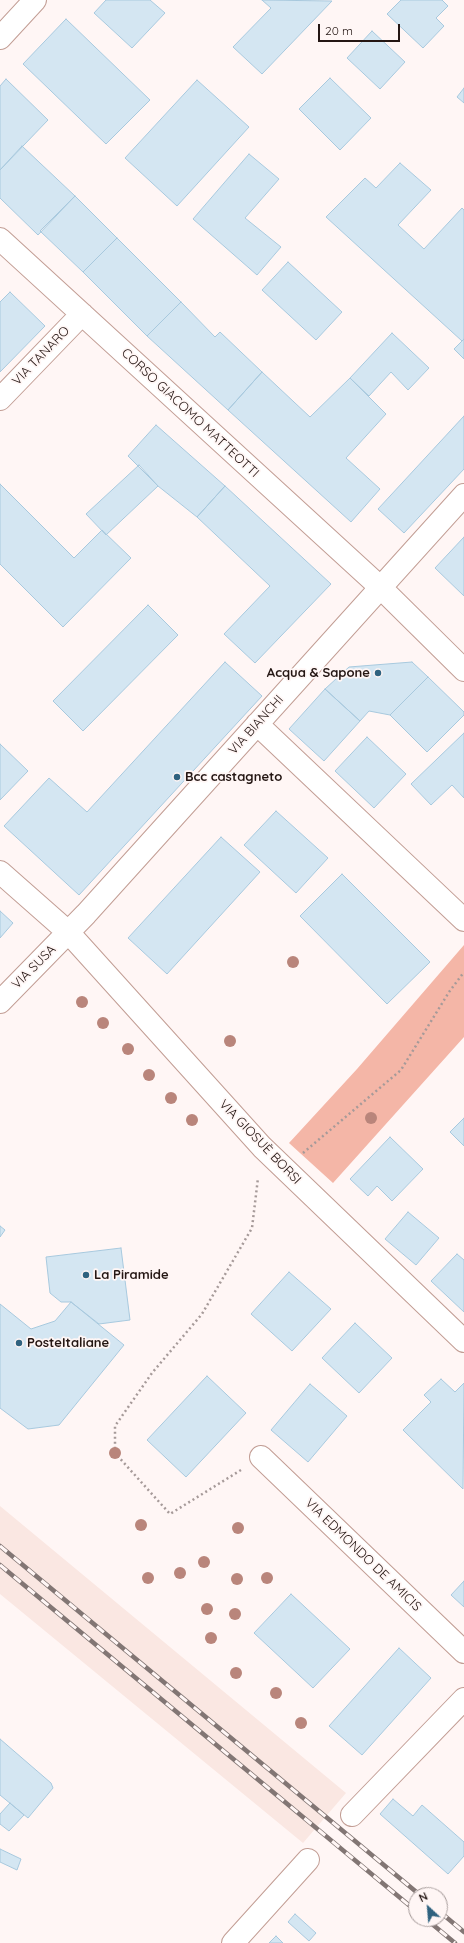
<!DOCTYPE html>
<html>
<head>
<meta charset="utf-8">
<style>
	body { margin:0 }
	#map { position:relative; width:464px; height:1943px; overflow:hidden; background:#fff6f5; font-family:Quicksand,sans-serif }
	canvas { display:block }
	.north { position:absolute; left:408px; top:1887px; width:40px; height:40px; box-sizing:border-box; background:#fff6f5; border:1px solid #a79c9b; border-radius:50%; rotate:334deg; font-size:11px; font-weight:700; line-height:16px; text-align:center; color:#241613 }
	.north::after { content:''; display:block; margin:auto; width:14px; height:18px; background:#2f627f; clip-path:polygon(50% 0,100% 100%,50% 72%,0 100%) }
	.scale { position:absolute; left:318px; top:24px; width:82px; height:18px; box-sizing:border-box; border:2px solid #241613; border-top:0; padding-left:5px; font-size:12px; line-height:14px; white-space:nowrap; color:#241613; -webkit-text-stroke:3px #fff6f5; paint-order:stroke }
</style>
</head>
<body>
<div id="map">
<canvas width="464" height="1943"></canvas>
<div class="north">N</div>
<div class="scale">20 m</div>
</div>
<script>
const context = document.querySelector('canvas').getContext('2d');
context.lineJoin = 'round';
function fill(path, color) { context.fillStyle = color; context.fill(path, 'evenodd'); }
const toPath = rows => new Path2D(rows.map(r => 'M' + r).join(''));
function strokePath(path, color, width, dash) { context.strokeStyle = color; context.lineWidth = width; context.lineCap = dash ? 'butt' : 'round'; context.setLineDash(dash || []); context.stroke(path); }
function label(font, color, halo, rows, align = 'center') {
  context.font = font + ' Quicksand,sans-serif'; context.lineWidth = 3.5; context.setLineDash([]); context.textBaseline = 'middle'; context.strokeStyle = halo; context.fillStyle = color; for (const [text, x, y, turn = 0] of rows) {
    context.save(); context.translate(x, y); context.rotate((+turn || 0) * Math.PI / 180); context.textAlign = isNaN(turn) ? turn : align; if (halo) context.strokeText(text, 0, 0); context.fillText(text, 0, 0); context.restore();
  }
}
fill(toPath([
	[0,1506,346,1793,303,1843,0,1594]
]), '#fae7e2');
fill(toPath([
	[464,945,464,1037,333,1183,289,1143,357,1069]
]), '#f4b6a7');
const building = toPath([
	[106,0,150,0,165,13,132,48,94,13,106,0],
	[262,0,332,1,262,74,233,47,271,8,262,0],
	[401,0,442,0,448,6,436,18,444,26,423,48,387,14,401,0],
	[66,19,150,100,106,144,23,64,66,19],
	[372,31,405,62,380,89,347,58,372,31],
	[330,78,371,118,340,150,299,109,330,78],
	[6,79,48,120,0,170,0,86,6,79],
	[197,80,249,127,177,206,125,158,197,80],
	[464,88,464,103,457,97,464,88],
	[22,146,75,196,38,235,0,198,0,170,22,146],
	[249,154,279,179,245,218,281,247,257,275,193,219,249,154],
	[400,163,431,190,398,225,424,249,462,208,464,210,464,339,462,341,326,217,365,178,376,188,400,163],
	[75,196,117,238,83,272,40,231,75,196],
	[117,238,181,302,147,336,83,272,117,238],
	[288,262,342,312,316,340,262,290,288,262],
	[10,292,45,326,0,372,0,302,10,292],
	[181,302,215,337,220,332,262,372,228,410,147,336,181,302],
	[392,333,429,368,408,390,391,372,369,396,350,378,392,333],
	[464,339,464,359,454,349,464,339],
	[262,372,310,417,350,378,386,414,346,458,380,489,351,522,228,410,262,372],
	[464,416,464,469,404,533,378,509,464,416],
	[156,425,225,486,197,517,158,486,128,456,156,425],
	[139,465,158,486,106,535,86,514,139,465],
	[0,484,74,558,102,530,131,558,63,627,0,564,0,484],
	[225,486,331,584,255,663,224,634,270,586,197,517,225,486],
	[464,537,464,596,435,568,464,537],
	[148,605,178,635,83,731,53,701,148,605],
	[225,662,262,696,79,895,4,826,49,778,87,812,225,662],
	[412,662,428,677,390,715,369,711,360,721,325,689,349,667,412,662],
	[428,677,464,712,464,715,427,752,390,715,428,677],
	[325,689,360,721,324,761,289,729,325,689],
	[464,733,464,798,452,785,431,805,411,784,464,733],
	[367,737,406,774,374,808,335,771,367,737],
	[0,744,28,771,0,800,0,744],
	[276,811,328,858,296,893,244,845,276,811],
	[221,837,260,872,167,974,128,938,221,837],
	[342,874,430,962,387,1004,300,916,342,874],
	[0,911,13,923,0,938,0,911],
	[464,1118,464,1146,450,1132,464,1118],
	[390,1137,423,1169,392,1201,377,1186,368,1196,350,1179,390,1137],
	[408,1212,439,1238,416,1265,385,1239,408,1212],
	[0,1226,5,1230,0,1237,0,1226],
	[121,1248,130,1320,99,1324,71,1302,61,1302,50,1293,46,1257,121,1248],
	[457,1254,464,1260,464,1312,431,1281,457,1254],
	[289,1272,331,1309,292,1351,251,1314,289,1272],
	[71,1302,124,1345,59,1425,28,1429,0,1408,0,1304,31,1329,55,1321,71,1302],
	[355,1323,392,1358,359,1393,322,1358,355,1323],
	[207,1376,246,1413,186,1477,147,1440,207,1376],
	[441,1379,455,1392,464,1383,463,1489,403,1430,431,1402,424,1395,441,1379],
	[310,1384,347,1416,308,1462,271,1430,310,1384],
	[464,1581,464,1607,451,1595,464,1581],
	[291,1594,350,1649,313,1688,254,1633,291,1594],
	[399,1648,431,1678,362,1755,329,1726,399,1648],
	[0,1739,51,1783,53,1788,28,1818,0,1795,0,1739],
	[393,1799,413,1816,422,1805,464,1842,464,1856,448,1874,380,1814,393,1799],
	[10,1803,24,1815,9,1831,0,1824,0,1814,10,1803],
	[0,1849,21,1859,17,1870,0,1862,0,1849],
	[295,1914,316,1933,309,1941,288,1922,295,1914],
	[276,1936,283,1943,269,1943,276,1936]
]);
fill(building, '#d4e6f2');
strokePath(building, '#a8c9de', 1);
const minor = toPath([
	[0,38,35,0],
	[0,239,380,587,464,670],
	[0,399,82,314],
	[257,724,464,920],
	[0,872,68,932,262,1147,464,1341],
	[0,1002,86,914,464,495],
	[261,1457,464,1652],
	[352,1815,464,1699],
	[233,1943,308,1860]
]);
strokePath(minor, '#c29d94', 24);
strokePath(toPath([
	[303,1153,401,1070,449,992,464,972],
	[241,1470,170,1514,115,1453,115,1426,152,1373,202,1314,252,1228,258,1178]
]), '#a69a99', 2.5, [2, 3]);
strokePath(minor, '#fff', 22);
const rail = toPath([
	[0,1546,420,1895],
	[0,1565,416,1911],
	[440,1912,464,1932],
	[426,1919,455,1943]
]);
strokePath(rail, '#827674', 4.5);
strokePath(rail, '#fff6f5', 3, [9]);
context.fillStyle = '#b9857b';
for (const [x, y] of [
	[293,962],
	[82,1002],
	[103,1023],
	[230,1041],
	[128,1049],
	[149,1075],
	[171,1098],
	[371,1118],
	[192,1120],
	[115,1453],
	[141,1525],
	[238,1528],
	[204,1562],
	[180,1573],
	[148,1578],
	[267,1578],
	[237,1579],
	[207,1609],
	[235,1614],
	[211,1638],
	[236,1673],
	[276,1693],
	[301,1723]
]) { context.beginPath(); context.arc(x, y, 6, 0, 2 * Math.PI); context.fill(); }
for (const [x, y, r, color] of [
	[378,673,4,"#2f627f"],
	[177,777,4,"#2f627f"],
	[86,1275,4,"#2f627f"],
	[19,1343,4,"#2f627f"]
]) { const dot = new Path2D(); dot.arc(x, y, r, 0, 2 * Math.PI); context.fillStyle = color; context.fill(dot); strokePath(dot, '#fff6f5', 1.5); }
label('13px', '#241613', '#fff6f5', [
	["VIA TANARO",41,356,-46],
	["CORSO GIACOMO MATTEOTTI",190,413,43],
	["VIA BIANCHI",256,725,-48],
	["VIA SUSA",34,967,-45],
	["VIA GIOSUÈ BORSI",260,1142,46],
	["VIA EDMONDO DE AMICIS",363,1555,44]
]);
label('bold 13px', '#241613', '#fff6f5', [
	["Acqua & Sapone",370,673,"right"],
	["Bcc castagneto",185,777],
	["La Piramide",94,1275],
	["PosteItaliane",27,1343]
], 'left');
</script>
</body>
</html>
